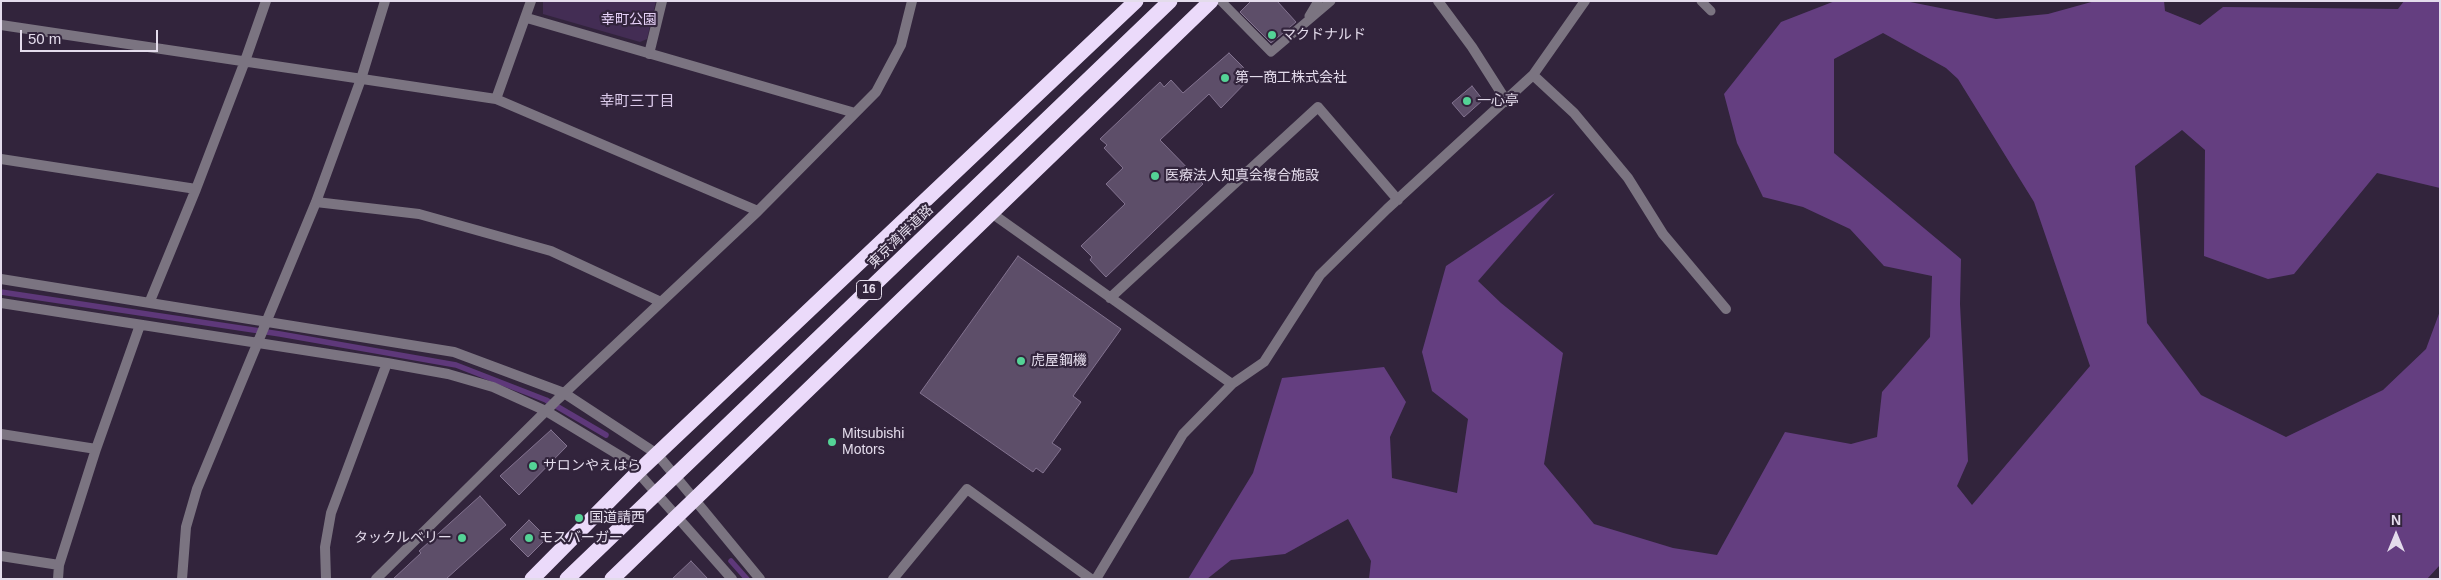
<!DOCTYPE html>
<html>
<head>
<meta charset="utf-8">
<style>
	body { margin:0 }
	#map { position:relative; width:2441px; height:580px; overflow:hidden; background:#32243c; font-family:Arial,sans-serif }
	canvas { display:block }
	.frame { position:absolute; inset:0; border:2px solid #e4dcec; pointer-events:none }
	.north { position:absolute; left:2371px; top:510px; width:50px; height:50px; -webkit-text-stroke:4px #32243c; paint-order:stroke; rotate:0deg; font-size:14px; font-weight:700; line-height:20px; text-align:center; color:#e4dcec }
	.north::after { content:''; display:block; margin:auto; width:18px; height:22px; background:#e4dcec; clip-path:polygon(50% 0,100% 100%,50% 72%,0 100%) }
	.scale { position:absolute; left:20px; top:30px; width:138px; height:22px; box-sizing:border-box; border:2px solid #e4dcec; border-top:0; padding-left:6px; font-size:15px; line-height:18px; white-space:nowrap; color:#e4dcec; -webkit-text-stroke:4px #32243c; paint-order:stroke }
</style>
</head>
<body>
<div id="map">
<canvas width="2441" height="580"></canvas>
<div class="frame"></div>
<div class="north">N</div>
<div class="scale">50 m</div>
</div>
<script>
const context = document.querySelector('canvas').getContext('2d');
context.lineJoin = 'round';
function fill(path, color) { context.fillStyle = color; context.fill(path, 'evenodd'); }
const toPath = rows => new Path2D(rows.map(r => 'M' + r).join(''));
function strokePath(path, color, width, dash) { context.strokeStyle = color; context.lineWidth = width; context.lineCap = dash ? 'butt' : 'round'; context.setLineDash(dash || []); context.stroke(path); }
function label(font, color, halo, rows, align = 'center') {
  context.font = font + ' Arial,"Noto Sans JP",sans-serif'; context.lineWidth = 4.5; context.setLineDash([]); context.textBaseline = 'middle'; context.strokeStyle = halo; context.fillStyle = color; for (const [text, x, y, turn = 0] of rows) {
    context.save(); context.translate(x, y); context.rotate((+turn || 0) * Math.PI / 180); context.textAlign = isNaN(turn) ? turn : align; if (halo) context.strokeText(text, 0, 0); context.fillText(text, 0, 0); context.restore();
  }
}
fill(toPath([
	[543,1,656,1,647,39,640,42,543,14]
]), '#432d54');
fill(toPath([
	[1835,1,1905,1,1996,19,2048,14,2095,1,2164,1,2165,11,2200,25,2223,7,2398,9,2404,1,2440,1,2440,188,2377,173,2294,274,2268,279,2204,256,2205,150,2182,130,2135,166,2147,323,2201,395,2286,437,2383,390,2426,349,2440,311,2440,565,2427,579,1369,579,1371,561,1348,519,1285,554,1231,560,1207,579,1188,579,1253,473,1282,378,1384,367,1406,402,1390,437,1392,478,1457,493,1468,419,1432,391,1422,352,1446,266,1555,193,1478,281,1501,303,1563,353,1544,464,1594,524,1673,548,1717,555,1785,432,1851,444,1877,437,1882,392,1930,337,1932,276,1884,266,1850,229,1803,207,1763,197,1737,143,1724,94,1781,22],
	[1883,33,1946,68,1958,79,2034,202,2090,366,1972,505,1957,486,1968,461,1960,304,1961,259,1834,153,1834,59]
]), '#643e80');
strokePath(toPath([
	[1,292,280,334,456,365,546,400,606,435],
	[731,561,747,579]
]), '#5e387a', 5.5);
const building = toPath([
	[1251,1,1277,1,1296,22,1271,43,1240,12,1251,1],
	[1229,53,1252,76,1221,108,1209,94,1160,140,1203,184,1106,277,1090,260,1092,257,1081,246,1125,204,1106,184,1123,168,1104,148,1107,145,1100,139,1160,82,1164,87,1171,80,1183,93,1229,53],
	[1472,86,1483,100,1464,117,1452,103,1472,86],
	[1018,256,1121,329,1073,396,1081,402,1052,443,1061,449,1043,473,1036,468,1033,472,920,393,1018,256],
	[551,430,567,446,519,495,500,476,551,430],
	[480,496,506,525,446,579,393,579,421,553,419,551,480,496],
	[529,520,547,538,528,557,510,539,529,520],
	[691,561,708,579,672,579,691,561]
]);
fill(building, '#5d4e69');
strokePath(building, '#837390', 1);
strokePath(toPath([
	[1221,1,1271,52,1331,1],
	[1701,1,1711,11],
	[1309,16,1318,1]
]), '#7b7481', 9);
strokePath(toPath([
	[1438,1,1472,47,1507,102],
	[527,18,855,113],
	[1,25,496,99,758,211],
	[649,54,662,1],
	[1533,75,1574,113,1628,178,1663,234,1726,309],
	[496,99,531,1],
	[1,159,196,189],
	[316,202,419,214,551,251,661,302],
	[990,212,1232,384],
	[1,279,454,352,564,393,657,454,760,579],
	[1110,298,1318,107,1398,200],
	[150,301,196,189,245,61,266,1],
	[1,303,387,363,448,374,493,387,546,411,627,460,732,579],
	[1,434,96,449],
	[1,556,59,565],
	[58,579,59,565,96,449,140,325],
	[182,579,186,527,197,489,316,202,361,79,385,1],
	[326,579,325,547,331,513,387,363],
	[376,579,558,399,758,211,876,92,901,45,912,1],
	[893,579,967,489,1091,579],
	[1096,579,1183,434,1232,384,1264,362,1320,275,1387,209,1533,75,1585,1]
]), '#7b7481', 10);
strokePath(toPath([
	[532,579,639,471,1136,1],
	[612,579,1211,1]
]), '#ebdafa', 15);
strokePath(toPath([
	[567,579,1170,1]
]), '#ebdafa', 15);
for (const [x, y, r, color] of [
	[1272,35,5,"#54d396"],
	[1225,78,5,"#54d396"],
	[1467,101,5,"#54d396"],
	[1155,176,5,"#54d396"],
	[1021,361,5,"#54d396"],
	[832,442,5,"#54d396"],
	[533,466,5,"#54d396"],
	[579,518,5,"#54d396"],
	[462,538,5,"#54d396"],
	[529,538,5,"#54d396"]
]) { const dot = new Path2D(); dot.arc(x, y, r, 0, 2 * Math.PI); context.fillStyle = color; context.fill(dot); strokePath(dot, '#32243c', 2); }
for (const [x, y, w] of [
	[869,290,25]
]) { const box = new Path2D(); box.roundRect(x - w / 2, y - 9.5, w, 19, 4); context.fillStyle = '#32243c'; context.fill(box); strokePath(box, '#e4dcec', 1); }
label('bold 12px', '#e4dcec', null, [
	["16",869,290]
]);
label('14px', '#e5d1f7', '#32243c', [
	["幸町公園",629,20]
]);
label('14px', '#e4dcec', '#32243c', [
	["マクドナルド",1282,35],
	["第一商工株式会社",1235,78],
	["一心亭",1477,101],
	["医療法人知真会複合施設",1165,176],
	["虎屋鋼機",1031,361],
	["Mitsubishi",842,434],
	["Motors",842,450],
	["サロンやえはら",543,466],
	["国道請西",589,518],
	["タックルベリー",452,538,"right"],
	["モスバーガー",539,538]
], 'left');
label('14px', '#e4dcec', '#32243c', [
	["東京湾岸道路",901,237,-44]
]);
label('15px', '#dbcaea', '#32243c', [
	["幸町三丁目",637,102]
]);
</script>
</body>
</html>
